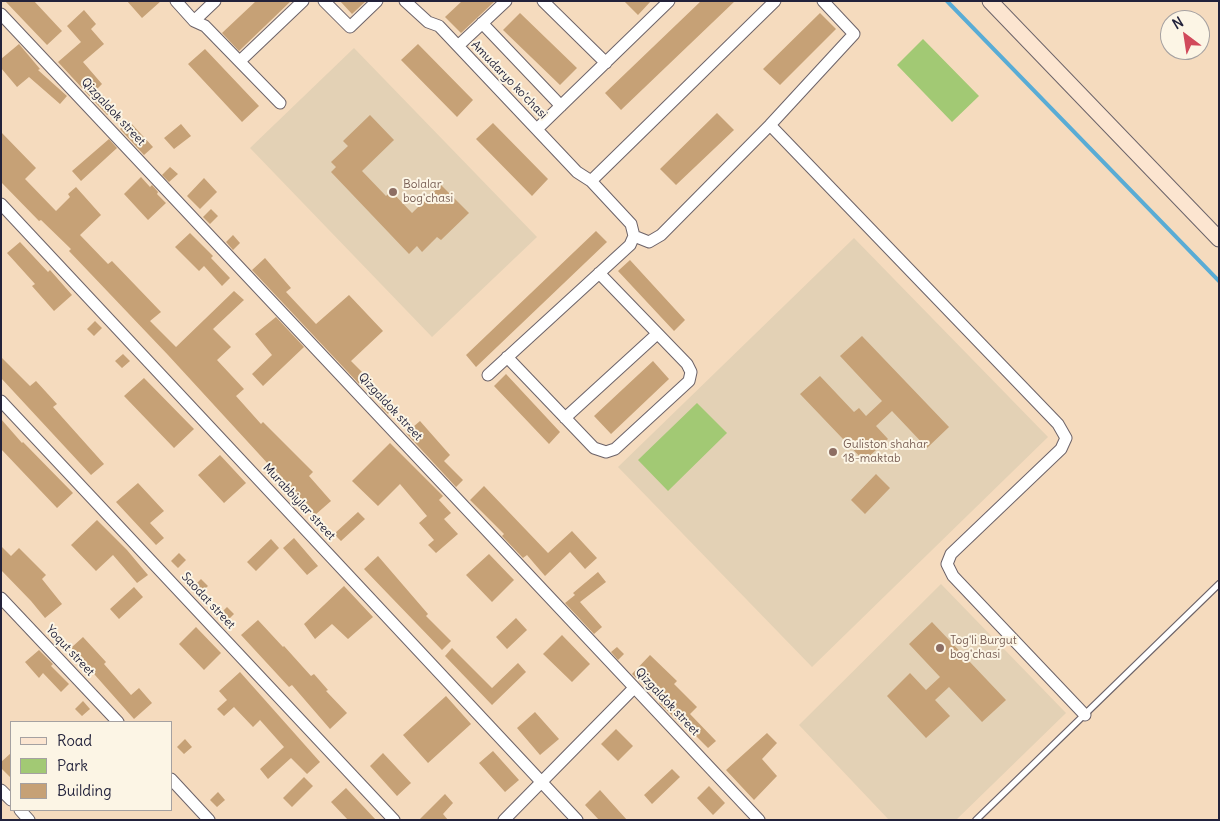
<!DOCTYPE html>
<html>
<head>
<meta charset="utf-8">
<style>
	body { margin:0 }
	#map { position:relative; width:1220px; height:821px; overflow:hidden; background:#f5dbbe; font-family:Delius,sans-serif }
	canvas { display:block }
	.frame { position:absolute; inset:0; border:2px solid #22223b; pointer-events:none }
	.legend { position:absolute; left:10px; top:721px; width:162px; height:90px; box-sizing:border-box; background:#fcf5e5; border:1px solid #a5a1a1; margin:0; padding:6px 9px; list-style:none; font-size:15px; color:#22223b }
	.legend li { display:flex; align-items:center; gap:10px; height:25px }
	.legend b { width:25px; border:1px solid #a5a1a1 }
	.north { position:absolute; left:1160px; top:10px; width:50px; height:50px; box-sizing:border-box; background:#fcf5e5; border:1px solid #a5a1a1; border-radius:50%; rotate:329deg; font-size:14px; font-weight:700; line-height:20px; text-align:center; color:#22223b }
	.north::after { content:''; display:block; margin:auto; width:18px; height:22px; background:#d1495b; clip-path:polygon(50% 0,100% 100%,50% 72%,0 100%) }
</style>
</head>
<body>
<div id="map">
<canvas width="1220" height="821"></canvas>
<div class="frame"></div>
<ul class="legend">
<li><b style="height:6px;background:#fce5d0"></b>Road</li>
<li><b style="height:14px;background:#a2c974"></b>Park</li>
<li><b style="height:14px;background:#c6a176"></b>Building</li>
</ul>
<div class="north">N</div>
</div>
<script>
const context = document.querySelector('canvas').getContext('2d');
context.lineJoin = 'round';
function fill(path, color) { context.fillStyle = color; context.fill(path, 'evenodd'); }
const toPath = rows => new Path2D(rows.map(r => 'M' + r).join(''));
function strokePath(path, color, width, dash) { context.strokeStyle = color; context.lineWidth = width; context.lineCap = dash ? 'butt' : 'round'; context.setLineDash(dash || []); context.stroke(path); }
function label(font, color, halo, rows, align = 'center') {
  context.font = font + ' Delius,sans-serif'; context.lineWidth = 4; context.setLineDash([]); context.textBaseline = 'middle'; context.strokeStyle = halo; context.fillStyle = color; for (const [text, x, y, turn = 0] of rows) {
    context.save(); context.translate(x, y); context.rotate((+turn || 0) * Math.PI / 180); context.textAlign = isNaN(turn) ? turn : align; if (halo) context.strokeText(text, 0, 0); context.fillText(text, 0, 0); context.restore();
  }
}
fill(toPath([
	[354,48,537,237,432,337,250,148],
	[854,238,1048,437,812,667,618,467],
	[941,584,1066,713,956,820,889,820,799,725]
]), '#e3d1b5');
fill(toPath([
	[923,39,979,96,952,122,897,65],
	[697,403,727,433,668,491,638,460]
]), '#a2c974');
strokePath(toPath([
	[947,1,1219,281]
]), '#59acd5', 4);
fill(toPath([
	[5,1,34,1,62,31,47,45],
	[127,1,161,1,142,18],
	[256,1,291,1,239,51,222,33],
	[340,1,366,1,352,14],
	[462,1,495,1,461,33,445,17],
	[624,1,651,1,638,15],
	[701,1,735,1,621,110,605,93],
	[84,10,96,24,91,29,104,44,83,62,102,84,97,89,115,108,107,115,58,62,81,42,67,26],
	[520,13,577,68,560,85,503,30],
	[820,13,836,29,780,85,763,69],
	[19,44,40,69,38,70,67,96,60,104,29,77,17,87,1,68,1,59],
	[418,44,473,100,457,117,401,60],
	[205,49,259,106,242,122,188,64],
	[717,113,734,130,676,185,660,169],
	[370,115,394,140,362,171,386,196,391,191,412,213,441,185,469,213,441,240,437,237,422,252,417,246,409,254,331,172,336,167,331,162,348,146,343,141],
	[129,121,153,147,144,155,120,129],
	[493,123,548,179,532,196,476,139],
	[181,124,191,136,174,149,164,138],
	[1,132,36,168,25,179,56,211,70,197,68,194,76,187,101,215,80,235,108,264,112,261,161,312,150,321,176,347,234,291,244,300,213,329,231,347,217,360,244,389,236,396,261,424,263,422,313,472,309,476,331,501,315,515,168,355,69,251,71,249,41,220,39,221,1,182],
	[109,139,117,148,81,181,72,171],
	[170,167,178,174,169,182,162,175],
	[141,177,150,187,152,185,158,192,157,194,166,203,148,220,124,194],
	[204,178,217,192,200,209,187,196],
	[211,209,218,216,210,224,203,217],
	[596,231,607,242,476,367,466,355],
	[190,233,213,256,211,258,230,278,222,286,204,266,199,271,175,247],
	[233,235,240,243,233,250,226,242],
	[20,242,48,272,50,270,72,295,54,311,32,286,35,284,7,253],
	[265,258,291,288,286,292,316,324,349,295,383,331,351,361,369,379,361,386,252,270],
	[630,260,685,320,674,331,618,271],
	[276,317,304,347,263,386,252,374,272,355,255,334],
	[95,321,102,328,94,336,87,329],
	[862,336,949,427,927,448,892,411,876,426,888,439,864,461,800,394,820,376,854,412,859,408,866,416,882,401,840,356],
	[123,354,130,361,122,368,115,361],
	[1,357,30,386,36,381,57,404,53,407,104,464,91,475,1,378],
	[653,361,669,379,611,434,594,416],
	[506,374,560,432,549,444,494,386],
	[144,378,194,429,174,448,124,396],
	[388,400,395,407,388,414,381,407],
	[1,419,22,443,23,442,73,493,57,508,1,449],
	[420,421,450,455,444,461,463,480,456,487,406,433],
	[390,443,443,496,439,500,451,513,444,519,458,534,436,553,428,545,434,540,419,523,427,516,400,484,378,506,352,481],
	[220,455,246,483,224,503,198,475],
	[876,474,890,488,865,514,851,500],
	[138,483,164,511,150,523,164,538,156,545,116,502],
	[484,486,548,553,572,531,597,558,585,569,570,552,545,576,527,555,523,558,502,536,504,534,470,500],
	[358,512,365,519,341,541,334,534],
	[97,520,127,550,148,575,137,583,113,555,96,571,71,545],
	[294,538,318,566,307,575,283,548],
	[271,539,279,548,256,571,247,562],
	[1,546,11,556,19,548,46,575,42,579,62,604,45,618,31,601,1,570],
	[179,553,186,560,178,568,171,561],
	[489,554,514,580,492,602,466,575],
	[378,556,428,614,426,616,451,641,442,650,364,569],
	[598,572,606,582,580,602,602,627,594,634,565,603,575,595,573,593],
	[201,579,208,586,199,594,193,587],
	[344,586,373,617,348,639,332,624,315,639,304,624],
	[134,587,143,597,119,619,110,609],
	[227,607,234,614,226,622,219,615],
	[516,618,527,630,507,649,496,637],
	[258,620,283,647,284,646,311,676,314,674,328,690,326,691,347,713,330,729,292,685,289,687,241,635],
	[932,622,1006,700,982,722,949,687,935,700,950,716,926,738,887,696,910,673,926,690,940,677,909,644],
	[196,627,221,653,204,670,179,644],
	[562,635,590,664,572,682,543,654],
	[83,637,106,662,104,664,131,695,139,688,152,703,134,719,71,648],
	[617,647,624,654,618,660,611,652],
	[452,648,492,688,518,663,526,672,492,705,445,656],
	[39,650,53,664,51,666,69,684,61,692,43,673,39,678,25,662],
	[650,655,677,681,674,684,697,707,690,714,716,741,708,748,682,722,681,724,659,703,661,701,632,674],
	[240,672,320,762,307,774,291,758,268,779,260,769,284,747,260,720,253,727,234,707,224,716,217,709,227,700,219,691],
	[446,696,471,724,428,763,403,735],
	[83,701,90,709,82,716,75,709],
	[535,712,559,739,540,755,517,728],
	[616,729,633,746,618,761,601,744],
	[767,733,777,743,762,759,777,776,754,800,726,770],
	[185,739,192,747,184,754,177,747],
	[493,751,519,780,505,792,479,763],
	[11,753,11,778,1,768,1,762],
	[383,753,411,783,397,796,370,766],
	[672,769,680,777,652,804,644,795],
	[304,777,313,786,292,807,283,798],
	[709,786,725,803,713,815,697,798],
	[346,788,376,820,348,820,331,802],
	[600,790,627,820,599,820,585,805],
	[218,792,225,800,217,807,210,800],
	[445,794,453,803,443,814,448,820,419,820]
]), '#c6a176');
const service = toPath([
	[976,820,1219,584]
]);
const minor = toPath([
	[176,1,194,21,205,26,280,103],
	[324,1,350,27,377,1],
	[405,1,428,22,439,26,577,172,591,181,631,224,634,236,630,245,488,375],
	[543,1,606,63],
	[1,14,759,820],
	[194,21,215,1],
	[482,23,561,106],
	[458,46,506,1],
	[240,61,303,1],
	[770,125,1058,424,1066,438,1061,449,951,554,947,564,953,576,1085,715],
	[537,129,669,1],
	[591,181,775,1],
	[1,204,577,820],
	[634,236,649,242,661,235,770,125,854,34,823,1],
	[507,357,594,448,606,452,615,449,689,381,691,372,687,364,599,273],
	[1,401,394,820],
	[565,418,657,334],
	[1,598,118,722],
	[171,779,209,820],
	[1,790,11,800],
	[20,810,29,820],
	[504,820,634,688]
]);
const secondary = toPath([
	[990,1,1219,239]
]);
strokePath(service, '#6c6369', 8);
strokePath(minor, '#6c6369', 13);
strokePath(secondary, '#6c6369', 17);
strokePath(service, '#fff', 5.5);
strokePath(minor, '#fff', 11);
strokePath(secondary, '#fce5d0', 15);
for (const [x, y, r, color] of [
	[393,192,5,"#8d6e63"],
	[833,452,5,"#8d6e63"],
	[940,648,5,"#8d6e63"]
]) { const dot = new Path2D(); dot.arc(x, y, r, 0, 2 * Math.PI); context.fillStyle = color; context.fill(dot); strokePath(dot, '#fcf5e5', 2); }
label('12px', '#22223b', '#fcf5e5', [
	["Amudaryo ko'chasi",509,80,46],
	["Qizgaldok street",113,112,47],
	["Qizgaldok street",390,407,47],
	["Murabbiylar street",299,502,47],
	["Saodat street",208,601,47],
	["Yoqut street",70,651,47],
	["Qizgaldok street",667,702,47]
]);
label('12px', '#785e54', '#fcf5e5', [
	["Bolalar",403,185],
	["bog'chasi",403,199],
	["Guliston shahar",843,445],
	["18-maktab",843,459],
	["Tog'li Burgut",950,641],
	["bog'chasi",950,655]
], 'left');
</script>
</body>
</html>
